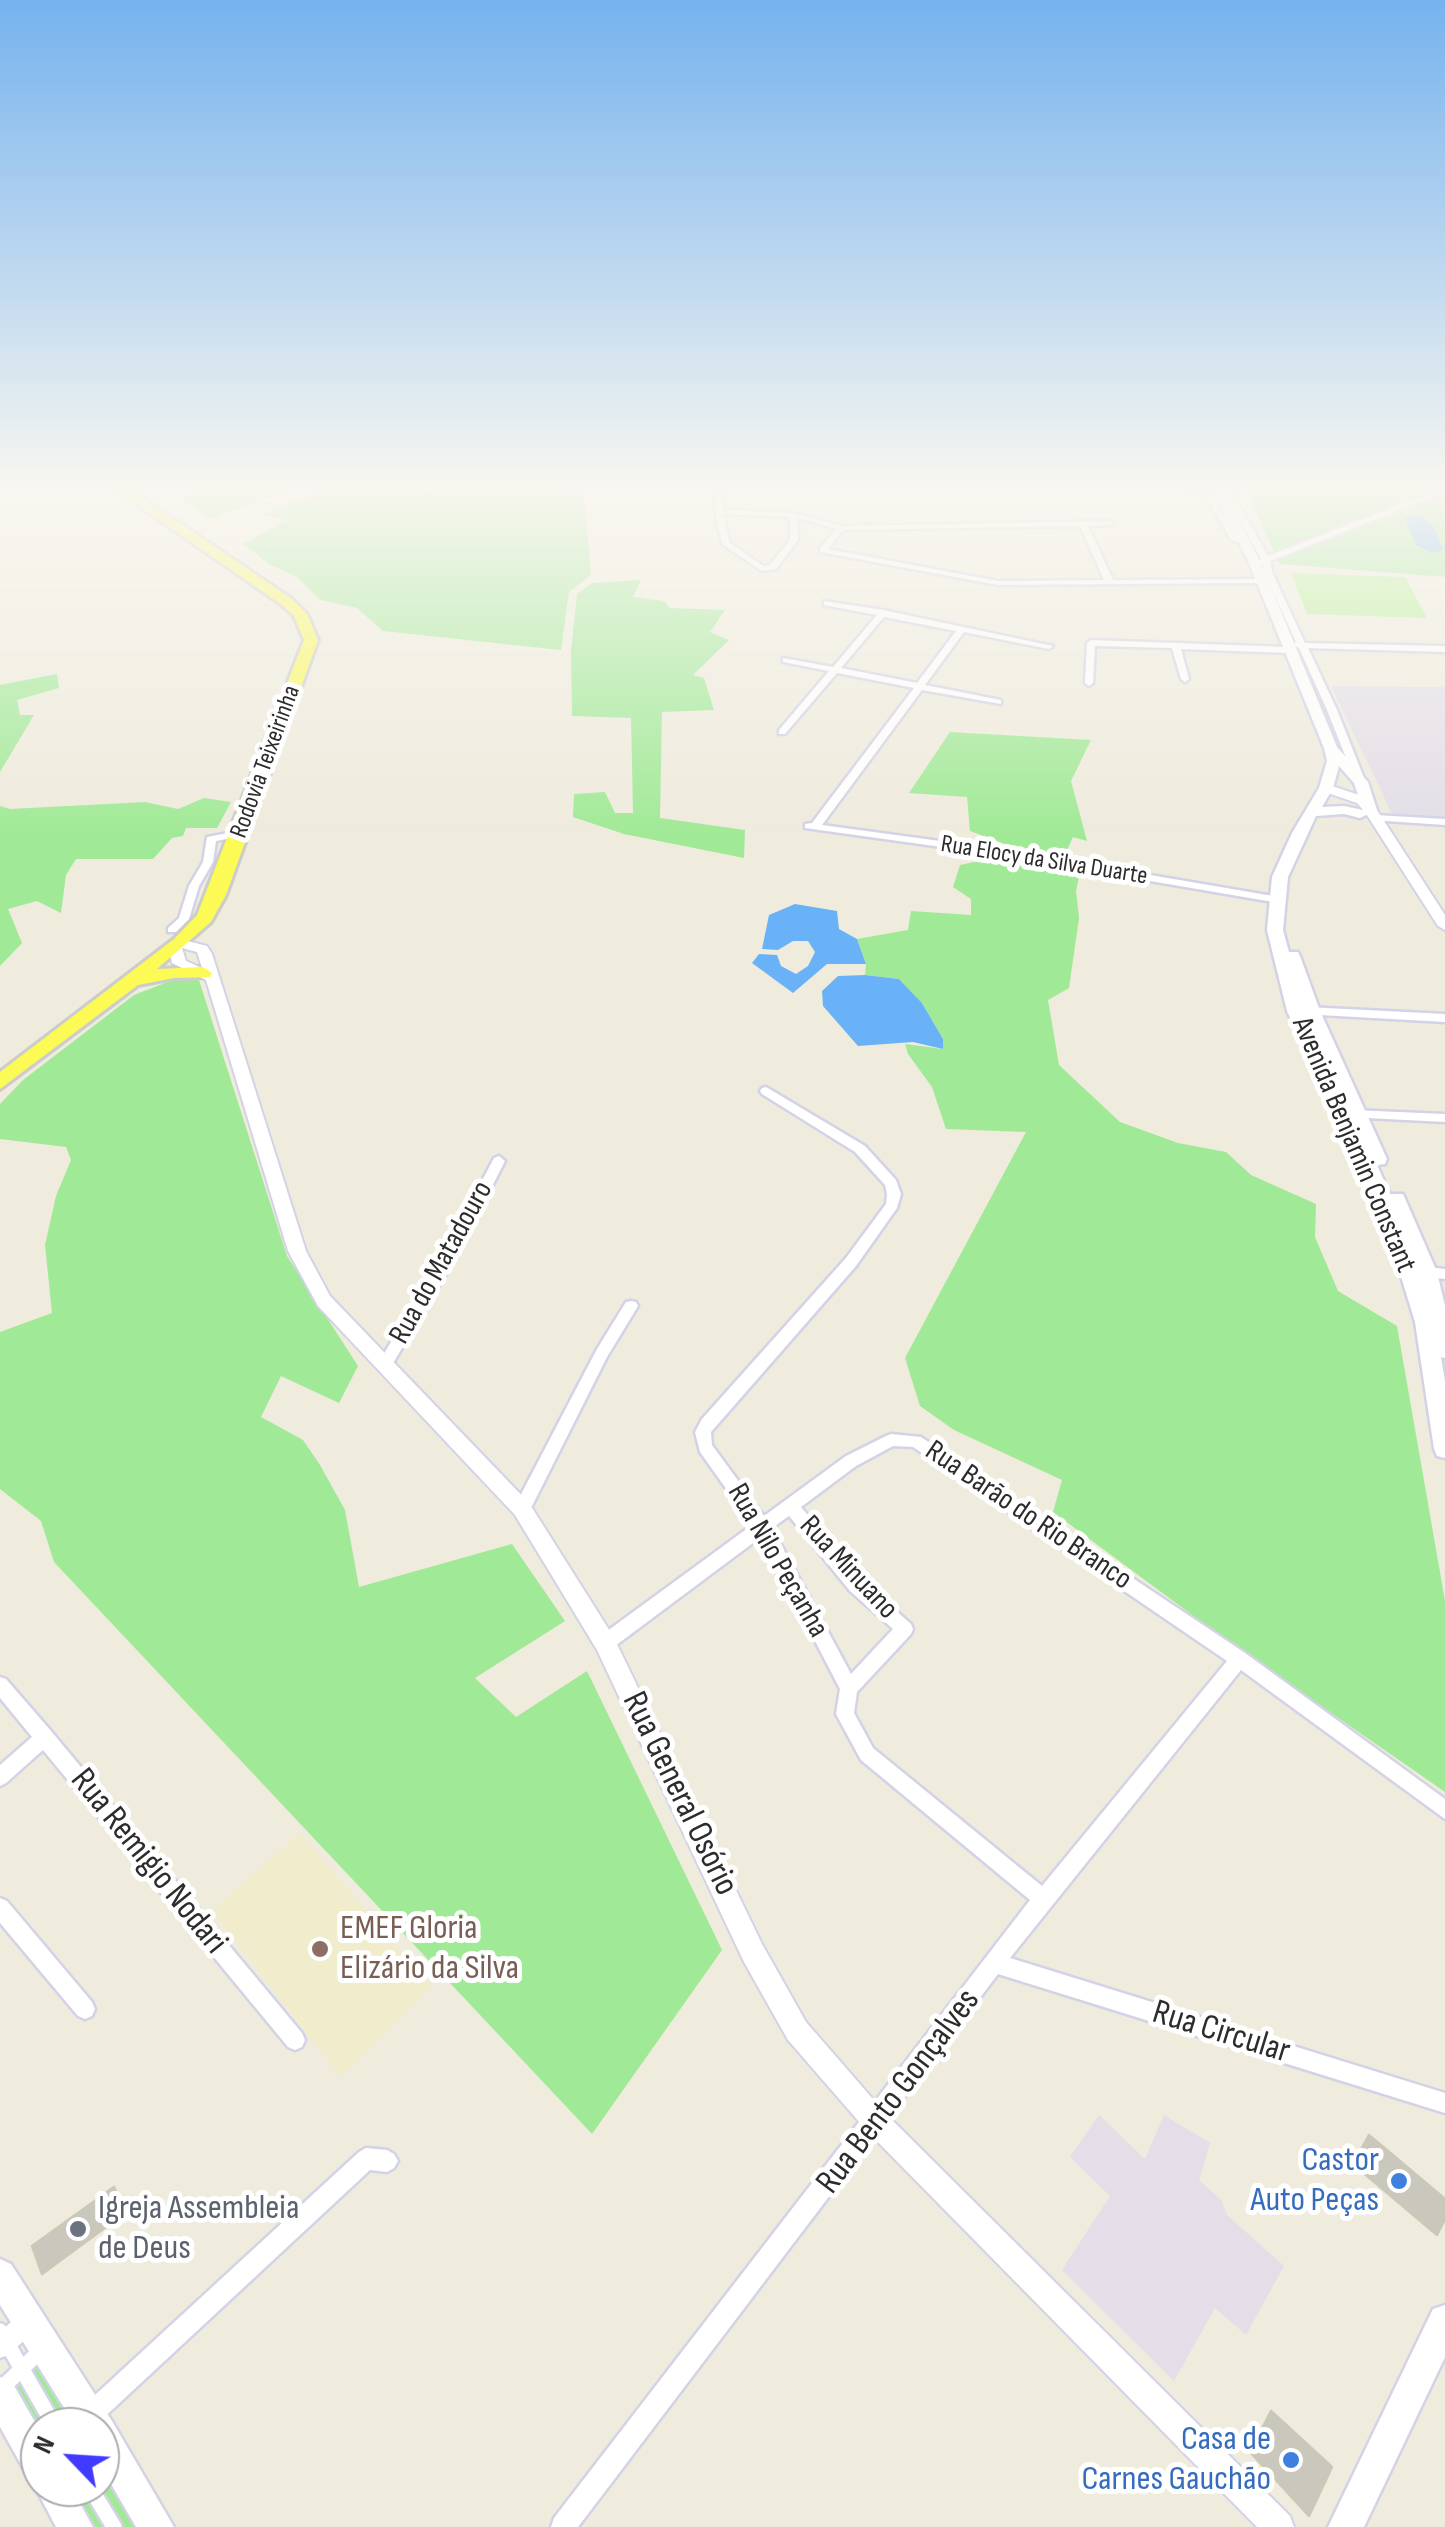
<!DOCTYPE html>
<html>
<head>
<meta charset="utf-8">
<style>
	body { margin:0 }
	#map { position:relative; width:1445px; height:2527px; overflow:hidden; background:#efebdd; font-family:"Sofia Sans Condensed",sans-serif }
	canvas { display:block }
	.north { position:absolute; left:20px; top:2407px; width:100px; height:100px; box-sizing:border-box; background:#fff; border:2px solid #ababab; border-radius:50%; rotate:295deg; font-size:28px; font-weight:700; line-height:40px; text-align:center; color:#2c2c2c }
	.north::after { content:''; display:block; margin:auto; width:35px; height:45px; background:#413aff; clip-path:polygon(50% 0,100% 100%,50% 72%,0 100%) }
</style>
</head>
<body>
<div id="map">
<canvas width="1445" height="2527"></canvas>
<div class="north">N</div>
</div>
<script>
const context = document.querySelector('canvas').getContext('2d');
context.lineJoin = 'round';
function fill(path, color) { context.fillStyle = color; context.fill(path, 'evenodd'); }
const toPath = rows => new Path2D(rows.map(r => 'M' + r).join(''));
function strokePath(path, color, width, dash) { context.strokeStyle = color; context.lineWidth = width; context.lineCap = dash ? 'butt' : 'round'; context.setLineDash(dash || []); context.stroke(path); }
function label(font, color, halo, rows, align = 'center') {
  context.font = font + ' "Sofia Sans Condensed",sans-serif'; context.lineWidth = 10; context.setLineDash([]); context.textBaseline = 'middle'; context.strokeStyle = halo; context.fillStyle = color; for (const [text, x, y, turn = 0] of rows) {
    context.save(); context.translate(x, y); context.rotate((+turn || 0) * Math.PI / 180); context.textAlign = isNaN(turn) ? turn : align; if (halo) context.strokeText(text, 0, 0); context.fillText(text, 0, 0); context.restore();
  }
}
fill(toPath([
	[1331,686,1445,687,1445,817,1393,816],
	[1099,2115,1145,2159,1164,2115,1210,2143,1199,2180,1222,2201,1227,2215,1284,2266,1246,2335,1215,2308,1174,2381,1062,2270,1110,2196,1070,2157]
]), '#e3dee7');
fill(toPath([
	[300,1833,431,1987,341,2077,212,1911]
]), '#f1edcc');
fill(toPath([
	[223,485,306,485,210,519,181,499],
	[341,485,584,495,591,575,569,592,561,650,383,631,357,608,320,600,297,577,269,564,243,544,288,520,259,515],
	[1243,485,1445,485,1445,577,1280,564],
	[641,580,633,597,664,601,670,608,725,610,710,632,729,640,693,675,704,678,714,710,662,712,660,818,745,830,744,858,624,834,573,817,574,794,605,792,615,813,633,813,631,718,572,716,571,651,577,594,592,583],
	[57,674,59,688,17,700,20,715,34,715,0,772,0,685],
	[950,732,1091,740,1071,781,1087,841,1073,837,1064,857,1016,848,970,831,967,797,909,793],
	[204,798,231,802,217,828,186,828,183,836,172,838,153,859,76,859,66,875,61,913,37,901,8,909,22,943,0,966,0,806,10,809,145,802,178,809],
	[988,859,1080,872,1076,891,1079,918,1069,988,1048,1000,1059,1065,1120,1122,1178,1143,1226,1152,1251,1175,1316,1204,1315,1237,1338,1291,1397,1326,1445,1601,1445,1792,1226,1640,1053,1512,1062,1480,954,1430,920,1406,905,1358,1026,1132,946,1129,932,1087,908,1054,905,1044,943,1049,943,1039,922,1003,899,979,865,975,866,964,857,939,908,930,911,911,971,915,971,899,953,887,960,865],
	[183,976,198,977,287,1256,358,1366,339,1403,281,1376,261,1417,303,1440,320,1465,345,1510,359,1587,512,1544,565,1621,475,1678,516,1717,587,1671,722,1950,592,2134,54,1562,41,1521,0,1489,0,1332,52,1313,45,1245,56,1196,71,1160,66,1147,0,1139,0,1104,23,1080,134,995],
	[45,2347,96,2427,40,2427,40,2465,0,2394],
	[100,2433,156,2527,75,2527,52,2487,100,2487]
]), '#a0e996');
fill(toPath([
	[1291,573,1405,577,1427,618,1307,614]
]), '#b3f191');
fill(toPath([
	[1413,515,1425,518,1435,528,1443,550,1432,553,1416,545,1405,518],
	[795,904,837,911,839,929,857,939,866,964,827,964,793,993,752,963,759,954,777,955,781,966,796,974,808,966,815,952,808,941,793,941,778,950,762,949,769,915],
	[865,975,899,979,922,1003,943,1039,943,1049,913,1042,858,1046,823,1006,822,991,838,976]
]), '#69b2f8');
const building = toPath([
	[1369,2135,1445,2199,1445,2219,1437,2235,1353,2164,1369,2135],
	[114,2187,125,2213,42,2274,32,2246,114,2187],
	[1271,2411,1332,2467,1309,2516,1250,2452,1271,2411]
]);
fill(building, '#cac8bd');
strokePath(building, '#cac8b7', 2.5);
const pedestrian = toPath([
	[0,2331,55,2427],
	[0,2390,42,2349],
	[90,2487,114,2527]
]);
const minor = toPath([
	[680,485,768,485,764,487,723,487,723,510,794,513,841,526,1110,521,1113,521,1113,525,1088,526,1113,580,1262,579,1266,581,1262,583,998,585,820,552,820,548,836,529,798,518,798,540,776,569,762,571,722,544,715,512,715,487,684,487,680,485],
	[723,514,790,517,790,540,770,565,763,566,730,543,723,514],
	[1080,526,1104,580,998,581,828,549,843,530,1080,526],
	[1183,485,1193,485,1218,498,1216,502,1237,536,1247,540,1247,544,1231,540,1207,498,1183,485],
	[1220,485,1228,485,1268,556,1445,487,1445,492,1270,561,1272,572,1305,643,1445,646,1445,652,1308,648,1337,710,1364,778,1362,780,1354,778,1327,710,1299,648,1292,645,1296,642,1264,572,1263,564,1256,562,1261,559,1220,485],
	[824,601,883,610,1053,646,1049,649,964,632,925,685,1001,700,1001,704,922,690,822,825,992,848,1279,897,1284,900,1279,903,992,854,805,828,805,824,812,823,914,688,837,673,785,734,779,734,779,730,829,671,783,662,783,658,833,667,877,615,824,605,824,601],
	[884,617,956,631,917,683,841,668,884,617],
	[1091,640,1289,647,1293,650,1289,653,1181,649,1189,679,1185,682,1181,679,1172,648,1095,646,1093,683,1089,686,1085,683,1087,643,1091,640],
	[1375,815,1445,819,1445,825,1371,820,1370,818,1375,815],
	[239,831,244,834,243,836,216,841,213,862,199,886,189,919,176,932,168,932,168,928,179,918,189,886,203,862,207,837,239,831],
	[1306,1007,1445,1014,1445,1022,1302,1014,1300,1011,1306,1007],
	[766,1087,865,1146,896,1180,901,1194,897,1208,856,1266,711,1432,712,1445,764,1516,846,1456,886,1436,891,1434,921,1437,1245,1653,1445,1799,1445,1819,1241,1670,1010,1958,1445,2093,1445,2113,998,1974,578,2527,551,2527,554,2518,1030,1900,861,1760,836,1714,840,1689,761,1537,611,1649,605,1651,599,1649,597,1643,599,1637,752,1525,700,1452,695,1432,702,1419,846,1258,886,1204,887,1194,885,1185,855,1152,762,1094,760,1091,762,1088,766,1087],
	[893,1446,913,1447,1227,1661,1042,1886,873,1748,854,1713,857,1692,911,1634,913,1629,911,1624,862,1581,801,1507,856,1466,893,1446],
	[789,1516,850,1591,893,1629,851,1674,772,1528,789,1516],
	[1351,1110,1445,1114,1445,1122,1347,1117,1345,1114,1347,1111,1351,1110],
	[499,1156,505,1161,455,1259,389,1370,379,1370,377,1366,379,1362,444,1253,494,1158,499,1156],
	[1420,1266,1445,1269,1445,1279,1415,1275,1413,1271,1415,1267,1420,1266],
	[631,1301,636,1302,638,1306,607,1357,528,1514,522,1516,516,1514,514,1509,516,1504,597,1349,626,1302,631,1301],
	[0,1677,6,1679,51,1731,302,2033,305,2040,302,2047,295,2050,288,2047,43,1750,6,1783,0,1786,0,1765,32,1737,0,1698,0,1677],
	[0,1898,7,1901,92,2002,95,2009,92,2016,85,2019,78,2016,0,1923,0,1898],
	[366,2148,387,2150,394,2154,398,2161,394,2168,387,2172,370,2170,98,2423,90,2427,82,2423,78,2415,82,2407,359,2152,366,2148],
	[29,2310,37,2313,40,2321,37,2329,8,2355,0,2358,0,2332,21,2313,29,2310]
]);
const tertiary = toPath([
	[1326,784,1365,797,1375,807,1445,915,1445,930,1438,926,1365,812,1357,803,1322,791,1320,788,1326,784],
	[180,939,207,946,212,954,306,1251,330,1296,529,1503,613,1636,762,1944,806,2022,885,2113,1290,2516,1294,2527,1257,2527,867,2131,788,2040,744,1962,597,1650,515,1515,318,1306,288,1251,206,980,172,963,168,947,180,939],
	[182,948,197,952,202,968,186,961,182,948]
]);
const secondary = toPath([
	[1210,485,1220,485,1261,563,1337,747,1368,782,1377,810,1360,818,1344,814,1316,816,1288,877,1283,930,1289,952,1298,952,1300,956,1320,1011,1387,1159,1385,1164,1377,1165,1390,1194,1403,1194,1437,1272,1445,1306,1445,1358,1441,1357,1445,1381,1445,1458,1437,1456,1434,1449,1415,1322,1399,1270,1365,1181,1287,1011,1267,930,1272,877,1292,833,1319,788,1327,761,1324,748,1249,563,1210,485],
	[1339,766,1354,783,1363,810,1344,806,1322,807,1333,788,1339,766],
	[0,2259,11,2264,112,2421,174,2527,136,2527,100,2465,100,2427,76,2427,0,2305,0,2259],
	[1445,2305,1445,2357,1364,2527,1328,2527,1433,2309,1445,2305],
	[0,2377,12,2382,40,2431,40,2487,71,2487,93,2527,56,2527,35,2487,37,2481,28,2477,0,2427,0,2377]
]);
const primary = toPath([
	[109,485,123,485,292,599,307,614,318,640,226,895,211,922,157,969,203,967,212,973,210,977,174,978,138,985,0,1089,0,1072,174,939,197,915,304,640,294,616,282,605,109,485]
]);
strokePath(pedestrian, '#d3d2e6', 20);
strokePath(minor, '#d3d2e6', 5);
strokePath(tertiary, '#d3d2e6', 4);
strokePath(secondary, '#d3d2e6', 5);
strokePath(primary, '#ccc', 6);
strokePath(pedestrian, '#fff', 15);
fill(minor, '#fff');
fill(tertiary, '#fff');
fill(secondary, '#fff');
fill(primary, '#fcfa55');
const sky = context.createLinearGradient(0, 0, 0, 839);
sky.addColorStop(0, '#75b3ee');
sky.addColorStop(0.58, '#f8f6f0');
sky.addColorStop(1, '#f8f6f000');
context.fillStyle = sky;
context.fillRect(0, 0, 1445, 839);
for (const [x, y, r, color] of [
	[320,1949,10,"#8d6e63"],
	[1399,2181,10,"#3f7fe0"],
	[78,2229,10,"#6b7280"],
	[1291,2460,10,"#3f7fe0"]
]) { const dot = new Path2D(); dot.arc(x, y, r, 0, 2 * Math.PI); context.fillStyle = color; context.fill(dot); strokePath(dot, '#fff', 4); }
label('25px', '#2c2c2c', '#fff', [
	["Rodovia Teixeirinha",266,762,-70],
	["Rua Elocy da Silva Duarte",1044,861,9]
]);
label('30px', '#2c2c2c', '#fff', [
	["Avenida Benjamin Constant",1353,1145,67],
	["Rua do Matadouro",442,1263,-61],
	["Rua Barão do Rio Branco",1028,1516,34],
	["Rua Nilo Peçanha",777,1561,60],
	["Rua Minuano",848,1568,47]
]);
label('35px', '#2c2c2c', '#fff', [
	["Rua General Osório",679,1794,64],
	["Rua Remigio Nodari",148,1862,51],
	["Rua Circular",1221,2033,17],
	["Rua Bento Gonçalves",899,2092,-53]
]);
label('35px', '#785e54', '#fff', [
	["EMEF Gloria",340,1929],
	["Elizário da Silva",340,1969]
], 'left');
label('35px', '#366cbe', '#fff', [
	["Castor",1379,2161],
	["Auto Peças",1379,2201],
	["Casa de",1271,2440],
	["Carnes Gauchão",1271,2480]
], 'right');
label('35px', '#5b616d', '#fff', [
	["Igreja Assembleia",98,2209],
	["de Deus",98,2249]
], 'left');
</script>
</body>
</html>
